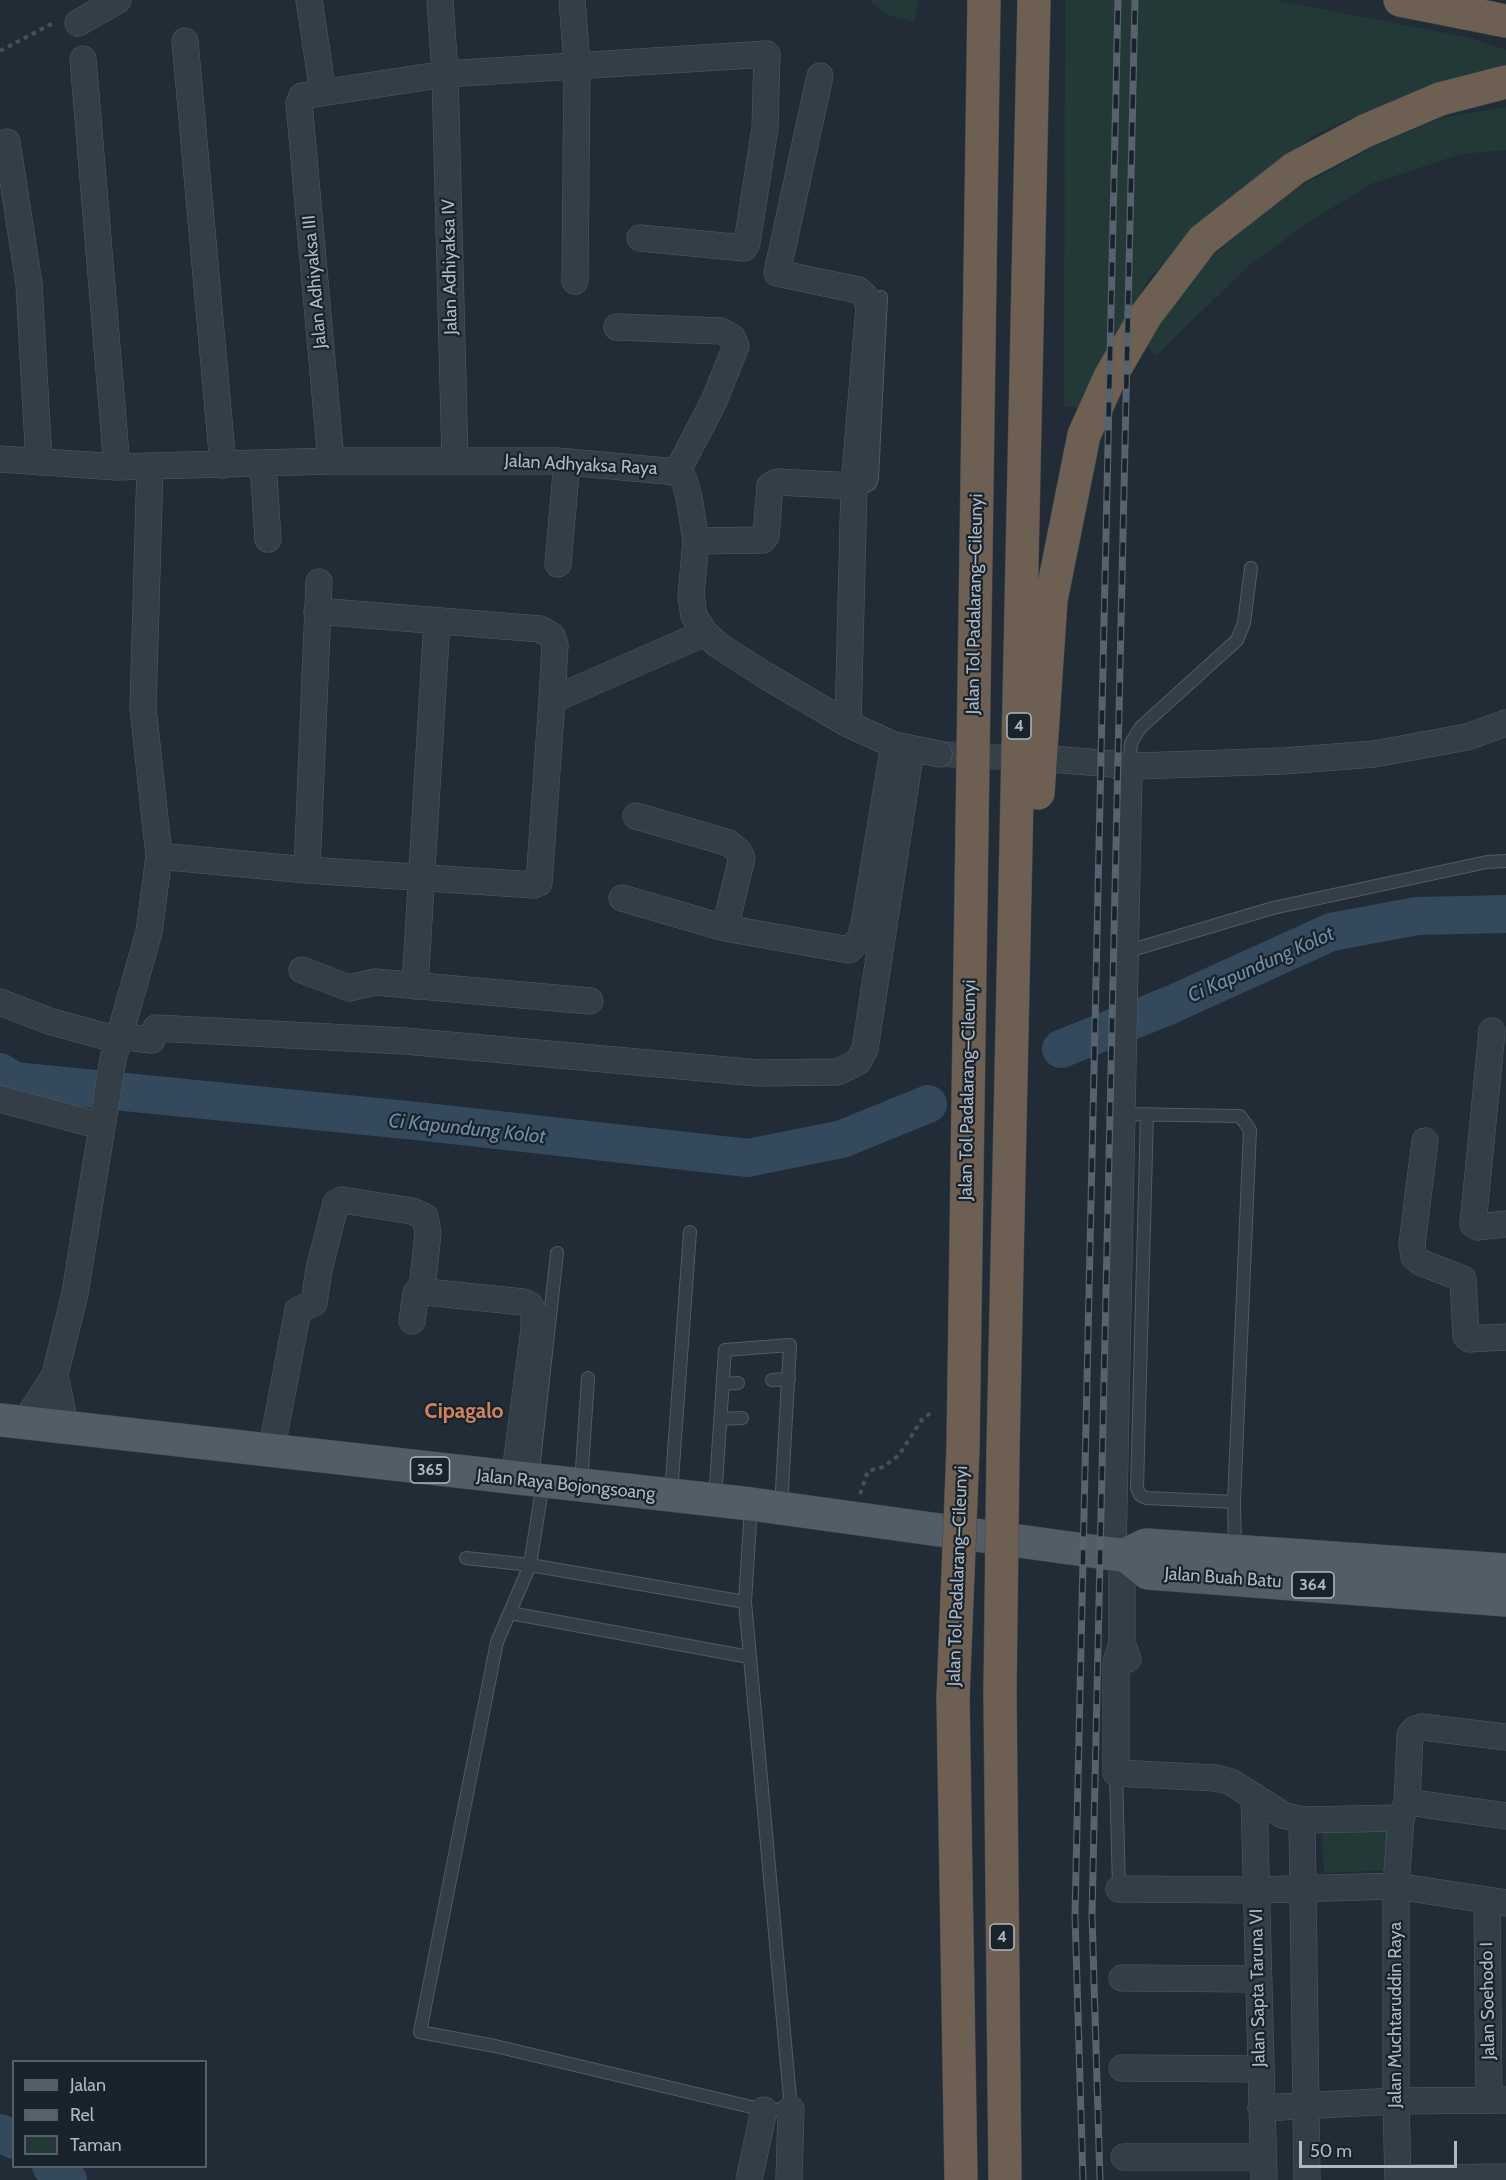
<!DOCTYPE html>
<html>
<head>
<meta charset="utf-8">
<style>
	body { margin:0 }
	#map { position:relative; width:1506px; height:2180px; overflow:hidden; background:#212c36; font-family:Cabin,sans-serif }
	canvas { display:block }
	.legend { position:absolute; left:12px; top:2060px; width:195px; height:108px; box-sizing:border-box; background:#19232b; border:2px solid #555f68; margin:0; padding:8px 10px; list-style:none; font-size:18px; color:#aeb8c4 }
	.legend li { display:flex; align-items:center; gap:12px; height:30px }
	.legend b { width:30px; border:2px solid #555f68 }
	.scale { position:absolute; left:1299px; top:2141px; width:158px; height:27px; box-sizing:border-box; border:3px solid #aeb8c4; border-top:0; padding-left:8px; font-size:18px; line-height:21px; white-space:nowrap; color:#aeb8c4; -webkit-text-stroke:4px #19232b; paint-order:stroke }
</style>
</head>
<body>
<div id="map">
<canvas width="1506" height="2180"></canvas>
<ul class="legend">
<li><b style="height:8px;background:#525d67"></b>Jalan</li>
<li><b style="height:8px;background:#56626e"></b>Rel</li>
<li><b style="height:16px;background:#233938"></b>Taman</li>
</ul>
<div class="scale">50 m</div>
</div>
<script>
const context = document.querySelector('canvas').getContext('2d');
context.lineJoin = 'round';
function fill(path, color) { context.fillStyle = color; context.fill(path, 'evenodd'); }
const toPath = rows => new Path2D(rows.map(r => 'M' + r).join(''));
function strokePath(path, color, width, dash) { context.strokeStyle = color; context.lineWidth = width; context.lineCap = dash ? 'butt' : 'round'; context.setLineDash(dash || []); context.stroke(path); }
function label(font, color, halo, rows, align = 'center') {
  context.font = font + ' Cabin,sans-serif'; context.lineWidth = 4.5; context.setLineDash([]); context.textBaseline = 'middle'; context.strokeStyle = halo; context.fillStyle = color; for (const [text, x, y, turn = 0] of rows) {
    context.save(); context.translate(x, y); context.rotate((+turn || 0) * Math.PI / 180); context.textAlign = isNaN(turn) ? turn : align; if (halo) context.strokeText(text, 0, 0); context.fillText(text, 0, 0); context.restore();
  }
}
fill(toPath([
	[869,0,919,0,914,22,886,14],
	[1065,0,1275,0,1466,37,1506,50,1506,73,1421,92,1339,123,1313,136,1215,212,1149,278,1078,408,1064,406],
	[1506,107,1506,150,1461,154,1371,184,1306,224,1248,266,1157,355,1147,346,1148,329,1215,254,1290,192,1373,147,1441,118],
	[1390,1828,1392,1870,1324,1873,1322,1832]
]), '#233938');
strokePath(toPath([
	[1061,1049,1168,1006,1331,932,1417,916,1506,914],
	[0,1072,14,1081,417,1121,748,1158,842,1139,928,1104],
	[0,2133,14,2140],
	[51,2166,68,2180]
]), '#35495d', 38);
strokePath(toPath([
	[939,754,1036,759]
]), '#36414b', 26, [26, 13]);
const service = toPath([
	[854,486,864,487,870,484,872,478,881,297],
	[1129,770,1131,743,1140,728,1237,640,1244,623,1251,568],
	[1125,952,1273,908,1487,862,1506,861],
	[1122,1114,1240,1116,1250,1130,1234,1502],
	[1147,1114,1137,1488,1140,1495,1146,1498,1234,1502,1235,1549],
	[772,1380,789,1379],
	[723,1384,738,1383],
	[721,1419,742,1418],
	[532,1479,557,1253],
	[543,1483,530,1565,497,1642,420,2032,495,2046,764,2110,791,2109,745,1602,751,1506],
	[581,1484,588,1378],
	[671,1494,690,1232],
	[715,1499,725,1350,790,1345,781,1507],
	[466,1558,530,1565,745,1602],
	[510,1613,749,1657],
	[1116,1773,1119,1889]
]);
const minor = toPath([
	[309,0,323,92],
	[440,0,445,74,455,460],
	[572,0,577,64,575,281],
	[78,23,118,0],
	[185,41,223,465],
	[83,59,117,467],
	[820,76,777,273,858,290,865,296,869,307,854,486,848,724],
	[7,142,29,284,39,462],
	[617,327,721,331,732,337,736,346,714,401,677,472],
	[0,459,117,467,331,461,557,461,677,472,684,480,689,497,696,541,691,595,694,616,705,633,718,645,763,674,848,724,894,745,939,754],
	[331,461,299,103,302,96,445,74,767,54,765,128,747,243,744,248,640,238],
	[263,463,268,539],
	[696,541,763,540,766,536,770,486,777,482,854,486],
	[558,564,567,462],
	[552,700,705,633],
	[1051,759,1113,764,1129,771],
	[1129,771,1138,766,1283,761,1374,754,1467,737,1506,723],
	[636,816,729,843,738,851,742,858,725,928],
	[159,856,307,870,534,885,539,883,552,700,555,645,552,636,540,629,317,611],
	[307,870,319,582],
	[622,898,725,928,849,950,860,939,864,924,894,745],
	[302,970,349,988,375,982,590,1001],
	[415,986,437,621],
	[0,1002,49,1021,118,1040],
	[1492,1031,1473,1224,1477,1227,1506,1224],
	[119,1036,152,1040,156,1028,405,1041,758,1073,838,1072,858,1062,865,1049,911,750],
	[0,1099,101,1126],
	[1425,1141,1412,1244,1414,1257,1420,1262,1463,1279,1466,1336,1469,1339,1506,1337],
	[412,1321,416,1293,422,1289],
	[55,1375,66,1428],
	[24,1423,55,1375,75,1293,113,1059,149,932,159,856,143,708,150,467],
	[271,1452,298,1310,314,1303,319,1269,336,1203,342,1200,412,1211,425,1217,428,1233,422,1289,426,1292,523,1302,530,1305,534,1313,534,1329,514,1480],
	[1113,1554,1129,771],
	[1122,1554,1122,1643,1128,1659],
	[1122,1643,1116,1662,1116,1773,1216,1778,1231,1782,1283,1815,1302,1820,1401,1818,1407,1802,1410,1735,1415,1729,1422,1727,1506,1737],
	[1254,1796,1264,2180],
	[1407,1802,1506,1816],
	[1302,1820,1307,2180],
	[1119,1889,1256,1890,1396,1886,1506,1903],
	[1487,1901,1489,2100],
	[1122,1978,1257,1979],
	[1122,2068,1260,2069],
	[1261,2108,1396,2101,1506,2100],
	[1124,2157,1263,2157],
	[1398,2178,1506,2177],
	[749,2180,764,2110],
	[789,2180,791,2109],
	[1398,2180,1396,2101,1396,1886,1401,1818]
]);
const primary = toPath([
	[0,1420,751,1504,1113,1554,1125,1555,1146,1545,1506,1570],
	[1125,1555,1148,1573,1506,1600]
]);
const motorway = toPath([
	[1400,0,1506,21],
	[1038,793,1051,600,1084,435,1110,377,1146,315,1203,240,1295,168,1365,131,1440,99,1506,82],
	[963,1448,984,0],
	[1003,1451,1034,0],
	[1000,1693,1005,2180],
	[953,1698,961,2180]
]);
strokePath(service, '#515b65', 14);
strokePath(minor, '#515b65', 27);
strokePath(primary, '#3d4750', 34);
strokePath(motorway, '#3e4851', 34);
strokePath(toPath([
	[0,51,55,22],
	[860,1494,868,1471,883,1467,899,1455,923,1418,934,1411]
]), '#405455', 4, [4.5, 4.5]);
strokePath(service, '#343e47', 12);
strokePath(minor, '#343e47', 26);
strokePath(primary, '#525d67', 33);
strokePath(motorway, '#6d5f51', 33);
const rail = toPath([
	[1083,2180,1075,1915,1118,0],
	[1100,2180,1092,1915,1135,0]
]);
strokePath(rail, '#56626e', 7);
strokePath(rail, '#19232b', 4.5, [14]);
const motorwayBridge = toPath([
	[1000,1693,1003,1451],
	[953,1698,963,1448]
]);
strokePath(motorwayBridge, '#3e4851', 34, []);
strokePath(motorwayBridge, '#6d5f51', 33);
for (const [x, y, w] of [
	[1019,726,24],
	[430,1470,39],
	[1313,1585,42],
	[1002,1937,24]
]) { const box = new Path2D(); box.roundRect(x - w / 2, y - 13, w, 26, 4.5); context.fillStyle = '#19232b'; context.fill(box); strokePath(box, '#aeb8c4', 1.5); }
label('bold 16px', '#aeb8c4', null, [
	["4",1019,726],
	["365",430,1470],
	["364",1313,1585],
	["4",1002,1937]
]);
label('18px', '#aeb8c4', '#19232b', [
	["Jalan Adhiyaksa IV",450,267,-91],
	["Jalan Adhiyaksa III",315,282,-95],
	["Jalan Adhyaksa Raya",581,465,3],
	["Jalan Tol Padalarang–Cileunyi",975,604,-89],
	["Jalan Tol Padalarang–Cileunyi",968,1090,-89],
	["Jalan Raya Bojongsoang",566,1485,6],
	["Jalan Tol Padalarang–Cileunyi",958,1576,-88],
	["Jalan Buah Batu",1223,1578,4],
	["Jalan Sapta Taruna VI",1258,1988,-91],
	["Jalan Soehodo I",1488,2001,-91],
	["Jalan Muchtaruddin Raya",1396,2015,-90]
]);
label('italic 20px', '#708ca7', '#19232b', [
	["Ci Kapundung Kolot",1261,965,-24],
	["Ci Kapundung Kolot",467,1129,6]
]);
label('bold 21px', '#cf845d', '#19232b', [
	["Cipagalo",464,1412]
]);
</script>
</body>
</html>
